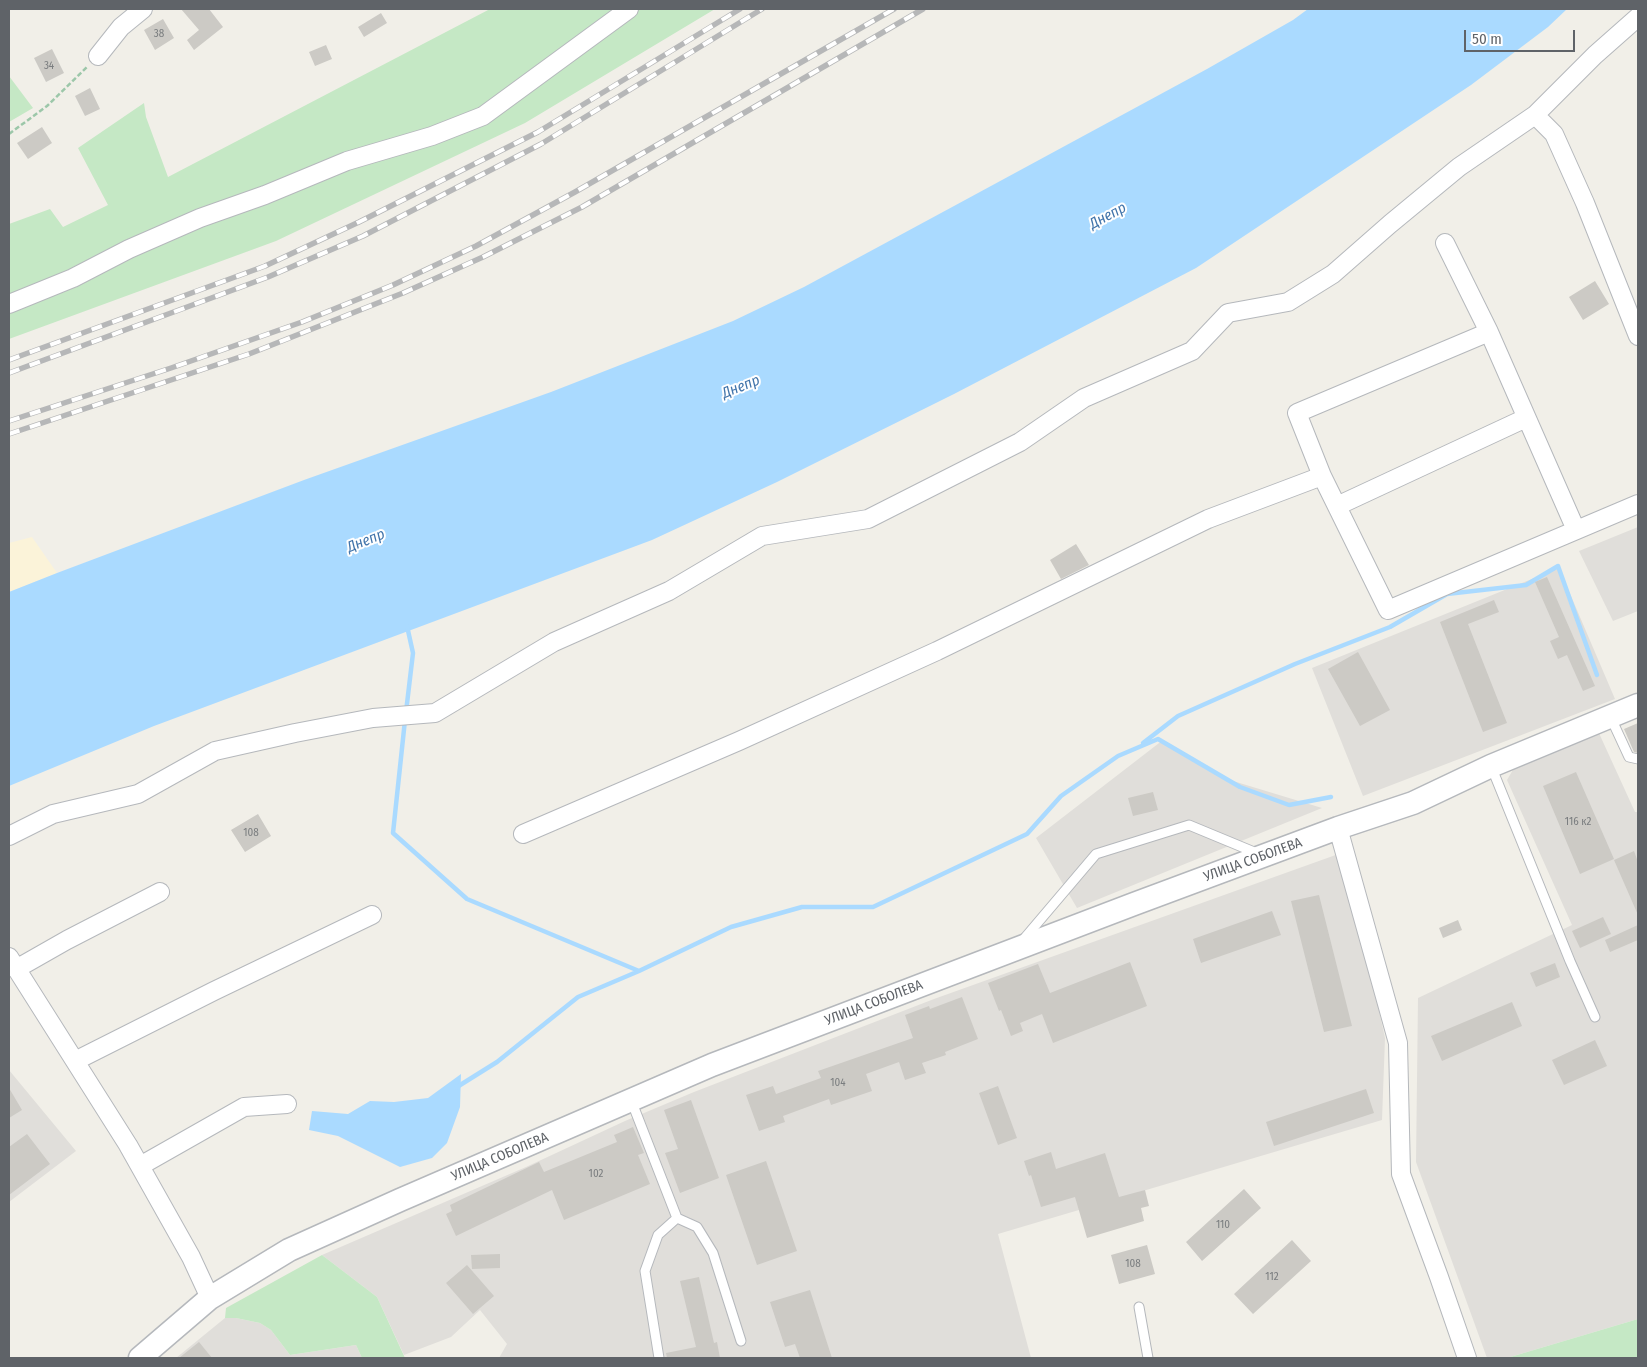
<!DOCTYPE html>
<html>
<head>
<meta charset="utf-8">
<style>
	body { margin:0 }
	#map { position:relative; width:1647px; height:1367px; overflow:hidden; background:#f1efe8; font-family:"Fira Sans Condensed",sans-serif }
	canvas { display:block }
	.frame { position:absolute; inset:0; border:10px solid #5f6368; pointer-events:none }
	.scale { position:absolute; left:1464px; top:30px; width:111px; height:22px; box-sizing:border-box; border:2px solid #5f6368; border-top:0; padding-left:6px; font-size:15px; line-height:18px; white-space:nowrap; color:#5f6368; -webkit-text-stroke:4px #fff; paint-order:stroke }
</style>
</head>
<body>
<div id="map">
<canvas width="1647" height="1367"></canvas>
<div class="frame"></div>
<div class="scale">50 m</div>
</div>
<script>
const context = document.querySelector('canvas').getContext('2d');
context.lineJoin = 'round';
function fill(path, color) { context.fillStyle = color; context.fill(path, 'evenodd'); }
const toPath = rows => new Path2D(rows.map(r => 'M' + r).join(''));
function strokePath(path, color, width, dash) { context.strokeStyle = color; context.lineWidth = width; context.lineCap = dash ? 'butt' : 'round'; context.setLineDash(dash || []); context.stroke(path); }
function label(font, color, halo, rows, align = 'center') {
  context.font = font + ' "Fira Sans Condensed",sans-serif'; context.lineWidth = 4; context.setLineDash([]); context.textBaseline = 'middle'; context.strokeStyle = halo; context.fillStyle = color; for (const [text, x, y, turn = 0] of rows) {
    context.save(); context.translate(x, y); context.rotate((+turn || 0) * Math.PI / 180); context.textAlign = isNaN(turn) ? turn : align; if (halo) context.strokeText(text, 0, 0); context.fillText(text, 0, 0); context.restore();
  }
}
fill(toPath([
	[1638,527,1638,611,1613,621,1579,551],
	[1559,568,1615,699,1363,796,1312,668],
	[1598,731,1635,812,1638,812,1638,1319,1507,1358,1487,1358,1416,1162,1418,998,1572,925,1507,780,1514,768],
	[1163,740,1233,781,1322,808,1077,908,1036,838],
	[1344,852,1385,1038,1382,1120,998,1234,1031,1358,499,1358,507,1344,480,1310,451,1337,404,1355,377,1297,322,1255,526,1167,625,1121,694,1092,934,999],
	[9,1070,76,1151,9,1202],
	[225,1318,236,1318,260,1323,271,1330,290,1355,356,1345,362,1358,176,1358]
]), '#e0deda');
fill(toPath([
	[490,9,715,9,525,123,276,241,9,339,9,224,50,209,63,227,108,205,78,148,144,103,146,117,168,177],
	[9,76,33,108,9,122],
	[322,1255,377,1297,405,1358,362,1358,356,1345,290,1355,271,1330,260,1323,236,1318,225,1318,226,1308],
	[1638,1319,1638,1358,1507,1358]
]), '#c5e8c5');
fill(toPath([
	[32,537,57,573,9,592,9,543]
]), '#fbf3d9');
fill(toPath([
	[1308,9,1567,9,1548,27,1471,85,1196,268,954,394,777,482,652,540,154,726,9,786,9,592,57,573,304,480,551,392,733,321,804,287,954,206,1207,69,1293,20],
	[461,1074,460,1107,447,1143,432,1158,400,1167,338,1136,309,1130,312,1111,348,1114,370,1101,394,1102,428,1098]
]), '#aadaff');
strokePath(toPath([
	[406,712,413,653,407,626],
	[405,720,393,833,467,899,639,971],
	[1143,743,1178,716,1295,664,1390,627,1447,594,1526,585,1558,566,1597,675],
	[457,1087,497,1062,578,997,639,971,731,927,802,907,873,907,1027,834,1061,796,1118,756,1158,739,1240,787,1289,805,1331,797]
]), '#aadaff', 4.5);
fill(toPath([
	[181,9,209,9,223,27,194,50,187,40,199,30],
	[381,13,387,23,364,37,358,27],
	[163,19,174,38,155,50,144,30],
	[326,45,332,59,315,66,309,52],
	[52,49,64,73,46,82,34,58],
	[90,88,100,109,85,116,75,96],
	[42,127,52,143,28,159,17,143],
	[1595,281,1609,304,1583,320,1569,297],
	[1076,544,1089,565,1061,579,1050,560],
	[1547,577,1595,686,1583,691,1567,655,1558,659,1550,641,1559,637,1535,582],
	[1494,600,1499,612,1468,624,1507,723,1483,732,1440,622],
	[1358,652,1390,710,1360,726,1328,669],
	[1638,723,1638,753,1634,752,1624,729],
	[1576,772,1614,859,1580,874,1543,786],
	[1153,792,1158,810,1133,816,1128,798],
	[258,814,271,836,245,852,231,830],
	[1634,851,1638,862,1638,915,1614,860],
	[1319,895,1352,1026,1324,1032,1291,901],
	[1272,911,1281,935,1201,963,1193,939],
	[1603,917,1611,934,1580,948,1572,931],
	[1458,920,1462,930,1443,938,1439,928],
	[1638,925,1638,940,1610,952,1605,940],
	[1130,962,1147,1006,1053,1043,1042,1014,1020,1023,1023,1031,1011,1036,1001,1010,999,1011,988,983,1038,964,1050,993],
	[1555,963,1560,977,1536,987,1530,973],
	[962,997,978,1039,945,1052,946,1055,922,1063,926,1073,905,1080,899,1062,866,1074,872,1091,831,1105,829,1099,783,1116,785,1122,759,1131,746,1095,773,1086,776,1094,821,1078,818,1071,913,1038,905,1015,929,1006,930,1009],
	[1512,1002,1522,1026,1442,1061,1431,1036],
	[1595,1040,1607,1066,1564,1085,1552,1060],
	[998,1086,1017,1138,998,1145,979,1093],
	[9,1088,22,1110,9,1118],
	[1366,1089,1374,1113,1274,1146,1266,1122],
	[691,1100,719,1178,680,1193,665,1153,678,1149,664,1110],
	[633,1127,644,1153,638,1155,650,1184,564,1220,552,1190,456,1236,446,1214,452,1211,450,1205,539,1162,544,1172,617,1142,614,1135],
	[27,1134,50,1164,9,1195,9,1147],
	[1051,1152,1056,1169,1105,1153,1119,1197,1145,1190,1149,1206,1141,1208,1144,1221,1087,1238,1075,1197,1041,1207,1031,1175,1029,1176,1024,1161],
	[766,1161,797,1251,757,1265,726,1175],
	[1244,1189,1261,1208,1202,1261,1186,1242],
	[1292,1240,1311,1261,1253,1314,1234,1294],
	[1147,1245,1155,1274,1119,1284,1111,1255],
	[500,1254,500,1268,472,1269,471,1255],
	[467,1265,494,1296,473,1314,446,1283],
	[699,1277,714,1343,717,1342,720,1358,667,1358,666,1353,696,1347,680,1281],
	[810,1290,832,1358,800,1358,795,1344,785,1347,770,1302],
	[199,1342,212,1358,179,1358]
]), '#cccac5');
const service = toPath([
	[1610,716,1629,757,1638,759],
	[1491,766,1570,961,1595,1017],
	[1023,940,1096,854,1189,825,1259,854],
	[631,1100,677,1218,658,1235,645,1271,659,1358],
	[677,1218,697,1227,713,1253,741,1341],
	[1139,1307,1148,1358]
]);
const minor = toPath([
	[98,56,121,27,143,9],
	[1535,115,1595,55,1638,17],
	[1445,243,1489,332],
	[9,304,73,278,129,249,200,218,265,195,347,161,432,136,483,116,629,9],
	[1322,476,1297,413,1489,332,1576,530],
	[1337,506,1526,418],
	[1338,828,1398,1043,1401,1174,1439,1277,1467,1358],
	[523,834,739,741,937,651,1208,519,1322,476,1388,610,1638,504],
	[9,836,53,814,138,794,215,751,295,733,373,718,435,713,554,642,669,591,762,536,868,519,1020,442,1084,398,1192,351,1228,313,1288,302,1333,274,1390,224,1459,167,1535,115,1554,134,1585,203,1638,336],
	[9,957,128,1145,191,1257,210,1298],
	[16,969,67,940,160,892],
	[75,1061,214,991,372,915],
	[140,1166,244,1107,287,1104]
]);
const tertiary = toPath([
	[140,1358,210,1298,289,1250,400,1200,712,1065,1134,904,1338,828,1413,803,1491,766,1638,705]
]);
strokePath(service, '#b5b8bc', 11);
strokePath(minor, '#b5b8bc', 20);
strokePath(tertiary, '#b5b8bc', 25);
strokePath(toPath([
	[9,134,47,106,87,67]
]), '#9cc7a9', 2.5, [5, 2.5]);
strokePath(service, '#fff', 9);
strokePath(minor, '#fff', 18);
strokePath(tertiary, '#fff', 22);
const rail = toPath([
	[9,360,265,266,359,222,538,132,740,9],
	[9,373,268,277,363,236,541,144,762,9],
	[9,421,171,368,302,322,393,285,476,246,575,192,894,9],
	[9,434,249,354,403,293,483,257,582,207,923,9]
]);
strokePath(rail, '#b6b7b8', 5.5);
strokePath(rail, '#fff', 4, [11]);
label('11px', '#7a7d7f', null, [
	["38",159,34],
	["34",49,66],
	["116 к2",1578,822],
	["108",251,833],
	["104",838,1083],
	["102",596,1174],
	["110",1223,1225],
	["108",1133,1264],
	["112",1272,1277]
]);
label('14px', '#5f6368', '#fff', [
	["УЛИЦА СОБОЛЕВА",1253,860,-20],
	["УЛИЦА СОБОЛЕВА",874,1003,-21],
	["УЛИЦА СОБОЛЕВА",500,1157,-23]
]);
label('italic 15px', '#4174aa', '#fff', [
	["Днепр",1108,216,-28],
	["Днепр",741,387,-22],
	["Днепр",366,541,-22]
]);
</script>
</body>
</html>
